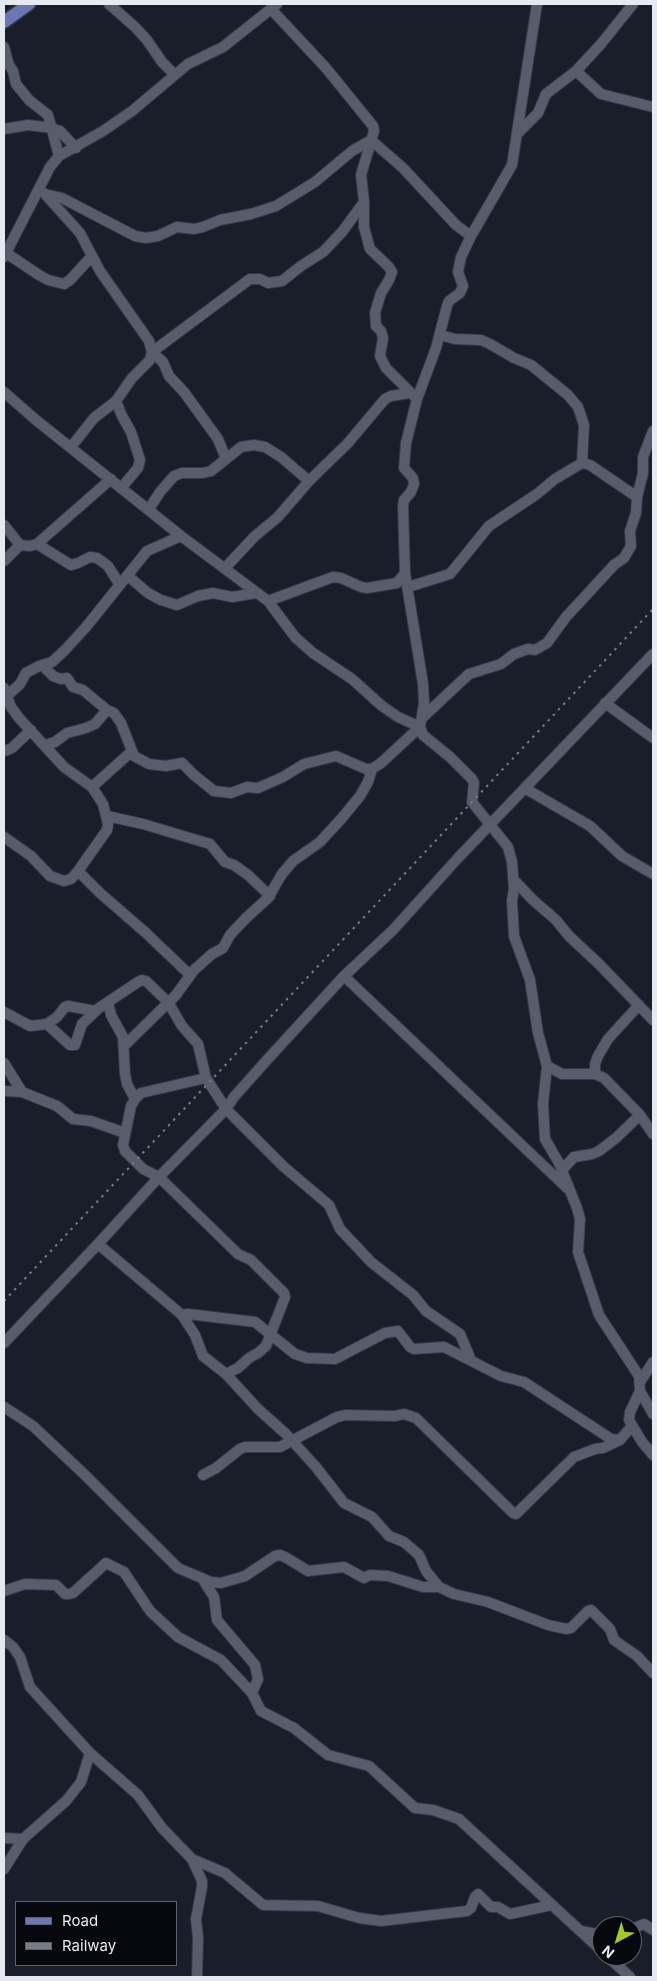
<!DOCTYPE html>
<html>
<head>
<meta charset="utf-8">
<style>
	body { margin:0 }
	#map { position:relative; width:657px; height:1981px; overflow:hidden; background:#1a1e2b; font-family:Inter,sans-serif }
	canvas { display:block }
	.frame { position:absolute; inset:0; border:5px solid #e6e8f2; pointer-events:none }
	.legend { position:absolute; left:15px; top:1901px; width:162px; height:65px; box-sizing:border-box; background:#07080e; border:1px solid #606269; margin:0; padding:6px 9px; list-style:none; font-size:15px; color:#e6e8f2 }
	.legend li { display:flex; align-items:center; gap:10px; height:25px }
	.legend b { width:25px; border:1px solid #606269 }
	.north { position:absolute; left:592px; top:1916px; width:50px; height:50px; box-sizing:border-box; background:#07080e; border:1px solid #606269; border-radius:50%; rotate:219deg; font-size:14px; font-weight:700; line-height:20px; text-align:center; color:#e6e8f2 }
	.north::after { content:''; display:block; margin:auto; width:18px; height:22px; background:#a3c927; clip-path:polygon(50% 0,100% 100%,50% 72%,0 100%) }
</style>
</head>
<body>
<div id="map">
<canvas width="657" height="1981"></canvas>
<div class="frame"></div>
<ul class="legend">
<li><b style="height:6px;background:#6977b5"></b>Road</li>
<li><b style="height:6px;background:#797c88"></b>Railway</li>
</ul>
<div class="north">N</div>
</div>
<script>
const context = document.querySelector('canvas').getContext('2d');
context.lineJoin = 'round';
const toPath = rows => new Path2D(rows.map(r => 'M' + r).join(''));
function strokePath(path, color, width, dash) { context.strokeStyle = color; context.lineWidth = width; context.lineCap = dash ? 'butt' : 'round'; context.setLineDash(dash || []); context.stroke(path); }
const minor = toPath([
	[109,4,135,27,147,40,162,62,175,75],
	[537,4,512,165,471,236,461,257,458,272,463,286,460,293,449,301,447,306,436,348,417,399,406,443,404,468,413,478,414,484,411,492,404,500,403,506,405,573,423,684,424,703,420,727,423,735,450,757,472,779,474,783,472,802,508,847,512,862,514,889,512,901,514,936,530,980,538,1033,547,1066,543,1104,545,1139,559,1163,577,1208,580,1219,578,1252,599,1315,639,1376,640,1391,653,1414],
	[271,9,326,68,373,126,374,131,361,175,364,201,364,227,370,249,388,266,392,272,389,280,381,293,375,313,376,326,381,331,383,338,380,356,386,368,417,399],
	[4,47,9,65,13,71,16,84,29,100,48,115,59,156],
	[576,71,601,94,653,107],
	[4,129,28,125,52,128,60,131,76,148],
	[517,134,538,113,546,94,576,71,601,44,633,4],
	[44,193,80,233,100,271,149,341,152,352,150,360,132,378,116,401,94,418,71,447],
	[45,194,62,198,135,236,146,238,158,236,177,227,194,229,203,227,220,220,251,214,276,206,315,182,352,151,371,140,403,168,456,225,471,236],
	[6,253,39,275,48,280,64,284,70,280,92,256],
	[4,257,50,167,59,156,103,131,132,111,188,64,223,47,277,4],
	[440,335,455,339,481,340,490,344,514,358,531,365,568,395,578,407,584,425,582,463],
	[4,392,36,420,181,536,268,601,333,577,341,578,361,587,367,588,397,583,405,573],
	[116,401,122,416,131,432,140,460,138,468,122,487],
	[226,459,218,439,184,392,169,376,163,362,152,352,250,279,260,279,268,283,282,281,301,266,323,252,342,232,364,202],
	[149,509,160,492,174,476,182,473,203,473,211,471,241,447,254,445,265,447,281,457,309,481],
	[4,525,20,545,30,546,37,544,111,479],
	[37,544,71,565,78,563,90,557,97,558,108,566,120,585],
	[4,561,20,545],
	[225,568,255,536,278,517,309,481,348,443,385,399,391,396,409,393],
	[128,576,148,593,161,600,177,605,198,596,213,593,232,597,256,593],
	[408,587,450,574,489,526,537,494,555,479,582,463,590,465,637,497],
	[45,665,46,669,53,676,61,679,67,678,73,687,83,690,107,710,114,713,121,723,134,756,149,764,166,766,182,763,194,775,214,791,231,793,247,787,258,788,283,777,304,764,336,756,366,769,372,769,381,763,420,727,398,717,382,706,352,679,313,653,295,637,268,601],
	[4,688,11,707,19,718,64,767,92,787,103,804,108,824,107,830,78,871,71,879,64,881,50,876,31,856,4,837],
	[7,696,20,684,26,673,39,666,52,662,65,650,86,627,147,551,181,536],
	[605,703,653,738],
	[422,718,469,674,501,664,514,654,528,649,535,650,547,643,566,617,614,565,624,558,631,546,630,531,636,513,637,497,643,473,643,457,653,431],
	[46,745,55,742,67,733,86,728,95,724,107,710],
	[5,751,12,748,31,730],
	[92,787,132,751],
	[526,789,590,826,622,856,653,874],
	[107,816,143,824,210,844,225,862,234,865,248,875,270,896],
	[78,871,100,893,146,933,190,975],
	[513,879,533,900,556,920,569,936,599,964,653,1020],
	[344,976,568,1189],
	[108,1002,111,1015,123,1037,125,1074,127,1084,135,1099],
	[4,1012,30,1026,47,1024,57,1017,65,1007,68,1006,95,1011],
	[47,1024,70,1045,75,1045,82,1024,99,1008,138,982,142,980,146,981,168,1002,182,1026,198,1044,206,1078,226,1109,284,1167,329,1205,340,1229,371,1262,413,1295,426,1311,460,1334,471,1360],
	[124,1046,176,995,194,970,212,954,223,948,230,935,246,918,268,898,282,874,293,861,320,842,342,818,360,796,368,782,372,769],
	[4,1063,22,1092],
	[547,1066,562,1074,595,1074,604,1078,640,1115,653,1134],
	[595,1074,595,1064,598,1056,608,1039,639,1005],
	[206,1078,141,1093,135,1099,131,1106,123,1145,125,1151,143,1169,159,1177,238,1254,251,1260,284,1293,285,1297,266,1346,258,1353,249,1358,238,1368,226,1374],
	[4,1091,22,1092,57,1106,73,1119,91,1121,125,1133],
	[562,1170,574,1157,592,1154,599,1151,616,1138,640,1115],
	[98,1244,182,1315,195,1335,203,1356,226,1374,258,1409,286,1434,316,1467,344,1503,372,1517,389,1536,404,1542,419,1555,426,1571,439,1587,454,1594,488,1602,548,1625,566,1629,571,1628,588,1611,591,1610,610,1629,614,1640,637,1656,653,1673],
	[182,1315,188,1314,255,1322,295,1354,307,1358,335,1359,385,1333,398,1331,410,1347,414,1349,444,1347,501,1376,524,1382,611,1439,620,1440,632,1426],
	[4,1343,98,1244,159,1177,226,1109,234,1097,266,1061,344,976,393,930,458,858,653,654],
	[640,1382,653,1362],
	[640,1391,630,1412,629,1420,642,1442,653,1455],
	[4,1407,33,1426,85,1475,178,1568,211,1582,221,1583,245,1576,275,1556,280,1555,285,1557,308,1571,344,1567,364,1578,370,1575,388,1576,423,1587,439,1587],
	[203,1475,216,1468,240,1449,245,1447,280,1447,337,1417,346,1415,395,1416,404,1414,416,1418,513,1513,516,1514,574,1457,595,1449,603,1448,620,1440],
	[202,1578,214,1597,217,1620,255,1665,258,1679,252,1693],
	[4,1591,25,1584,56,1585,65,1594,69,1594,73,1593,106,1563,124,1572,150,1611,178,1637,221,1660,252,1693,261,1711,294,1728,328,1755,369,1766,415,1808,433,1810,459,1819,602,1951],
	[4,1640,13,1647,20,1657,30,1687,90,1753,138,1795,162,1828,192,1859,225,1873,263,1905,318,1906,359,1918,381,1921,467,1911,471,1908,475,1897,478,1894,491,1907,498,1907,510,1914,552,1905],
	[4,1838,23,1839],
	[192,1859,202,1881,202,1887,196,1919,198,1938,197,1977],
	[4,1869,23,1839,66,1801,81,1782,90,1753],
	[632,1929,644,1924,653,1930],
	[581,1931,602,1935],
	[607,1956,630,1977]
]);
const major = toPath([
	[4,22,29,4]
]);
strokePath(minor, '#373944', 12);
strokePath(major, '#373944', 15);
strokePath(minor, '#585d6d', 10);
strokePath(major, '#6977b5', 12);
strokePath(toPath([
	[4,1301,653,609]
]), '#797c88', 2, [2.5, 5]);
</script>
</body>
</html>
